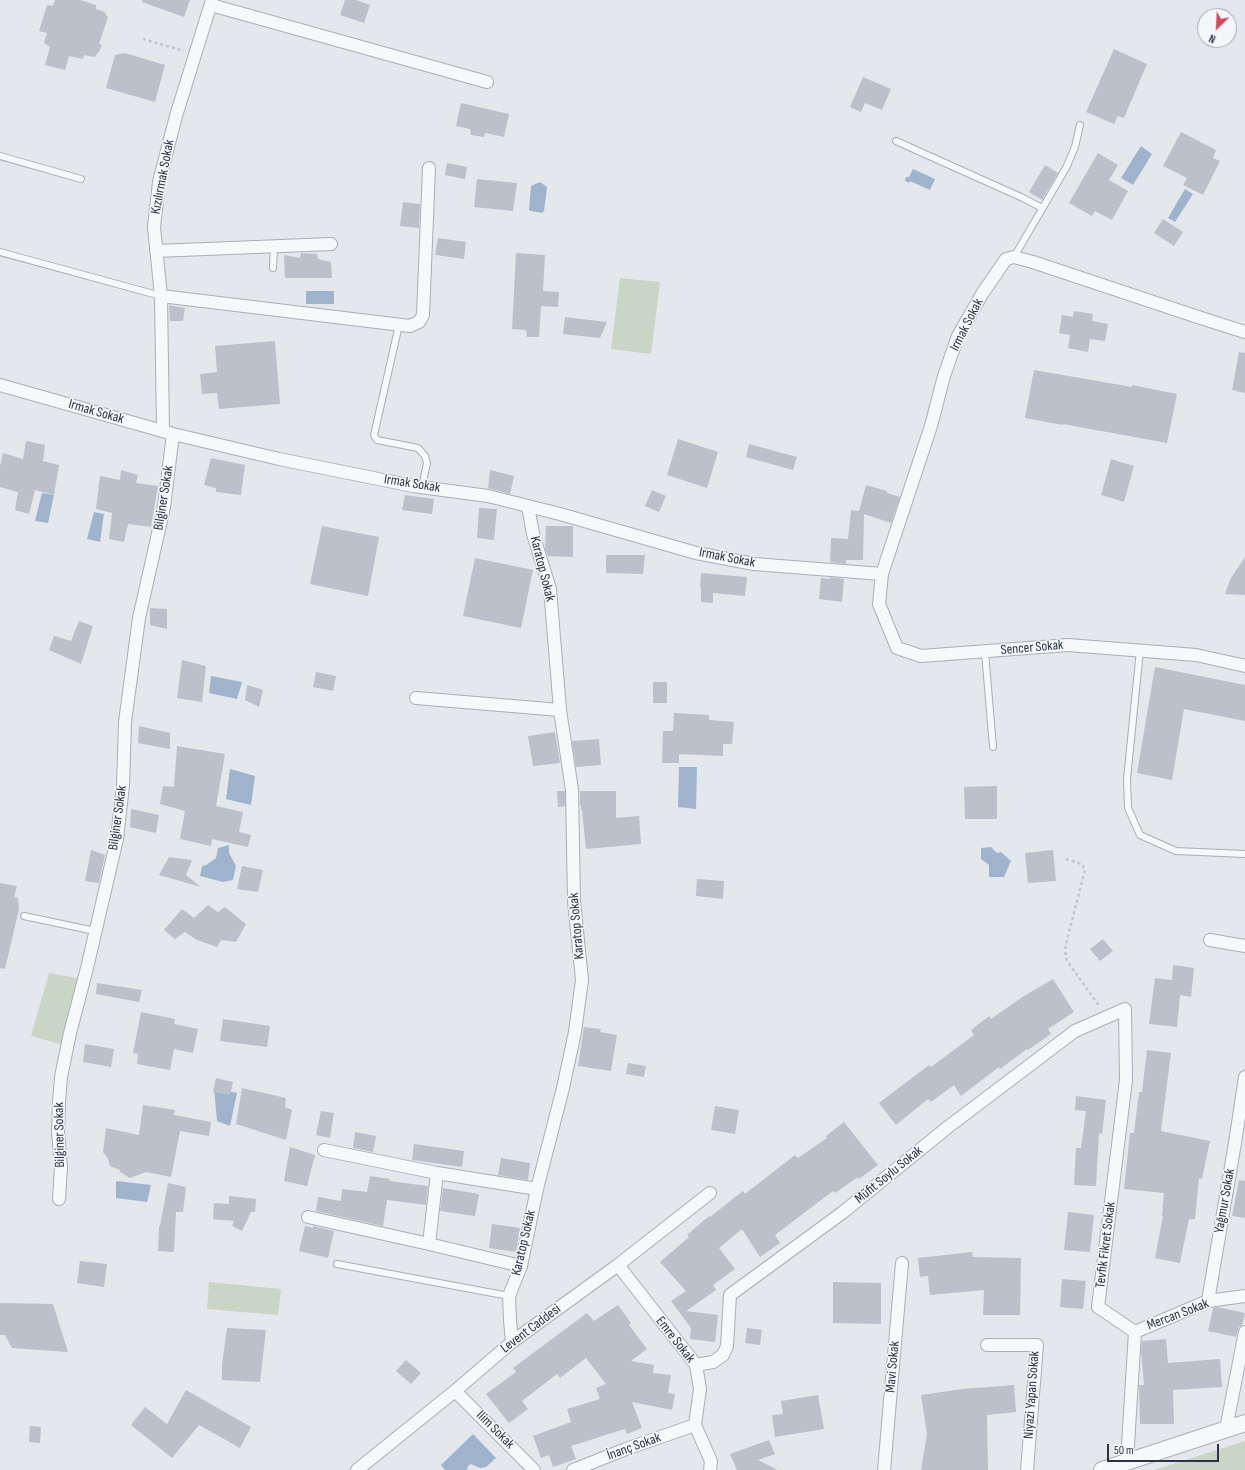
<!DOCTYPE html>
<html>
<head>
<meta charset="utf-8">
<style>
	body { margin:0 }
	#map { position:relative; width:1245px; height:1470px; overflow:hidden; background:#e4e7ec; font-family:"Sofia Sans Condensed",sans-serif }
	canvas { display:block }
	.north { position:absolute; left:1197px; top:8px; width:40px; height:40px; box-sizing:border-box; background:#f4f6f9; border:1px solid #a4a8b1; border-radius:50%; rotate:204deg; font-size:11px; font-weight:700; line-height:16px; text-align:center; color:#2b3445 }
	.north::after { content:''; display:block; margin:auto; width:14px; height:18px; background:#d1495b; clip-path:polygon(50% 0,100% 100%,50% 72%,0 100%) }
	.scale { position:absolute; left:1107px; top:1444px; width:112px; height:18px; box-sizing:border-box; border:2px solid #2b3445; border-top:0; padding-left:5px; font-size:12px; line-height:14px; white-space:nowrap; color:#2b3445; -webkit-text-stroke:3px #f4f6f9; paint-order:stroke }
</style>
</head>
<body>
<div id="map">
<canvas width="1245" height="1470"></canvas>
<div class="north">N</div>
<div class="scale">50 m</div>
</div>
<script>
const context = document.querySelector('canvas').getContext('2d');
context.lineJoin = 'round';
function fill(path, color) { context.fillStyle = color; context.fill(path, 'evenodd'); }
const toPath = rows => new Path2D(rows.map(r => 'M' + r).join(''));
function strokePath(path, color, width, dash) { context.strokeStyle = color; context.lineWidth = width; context.lineCap = dash ? 'butt' : 'round'; context.setLineDash(dash || []); context.stroke(path); }
function label(font, color, halo, rows, align = 'center') {
  context.font = font + ' "Sofia Sans Condensed",sans-serif'; context.lineWidth = 3; context.setLineDash([]); context.textBaseline = 'middle'; context.strokeStyle = halo; context.fillStyle = color; for (const [text, x, y, turn = 0] of rows) {
    context.save(); context.translate(x, y); context.rotate((+turn || 0) * Math.PI / 180); context.textAlign = isNaN(turn) ? turn : align; if (halo) context.strokeText(text, 0, 0); context.fillText(text, 0, 0); context.restore();
  }
}
fill(toPath([
	[620,278,660,282,651,354,611,349],
	[49,973,82,979,64,1045,31,1036],
	[209,1282,281,1289,278,1315,207,1309],
	[1245,1441,1245,1470,1154,1470]
]), '#c9d6c5');
fill(toPath([
	[1141,146,1152,154,1133,185,1121,178],
	[913,169,935,179,930,190,910,181,909,183,905,181,906,177,909,177],
	[540,182,547,187,544,211,542,213,531,211,529,210,531,186],
	[1185,189,1193,194,1175,222,1168,218],
	[306,291,334,291,334,304,306,304],
	[42,493,54,495,48,523,35,521],
	[94,512,104,514,100,542,87,539],
	[211,676,242,682,237,699,209,693],
	[679,767,697,767,696,809,678,807],
	[230,769,255,776,251,805,226,799],
	[229,845,229,853,236,866,233,880,223,882,200,876,202,866,206,865,216,858,218,848],
	[991,847,997,853,1001,852,1011,861,1004,877,989,877,989,865,981,859,981,848],
	[214,1088,237,1093,230,1126,217,1121],
	[116,1181,151,1185,147,1202,116,1198],
	[473,1434,496,1458,486,1467,480,1468,471,1464,468,1466,467,1470,445,1470,441,1465]
]), '#9fb4cc');
fill(toPath([
	[55,0,80,0,96,5,96,9,105,12,106,15,108,17,99,44,102,45,99,52,94,57,84,55,83,59,69,56,65,70,45,65,50,47,44,43,47,33,39,31,47,5,53,6],
	[142,0,190,0,184,17,142,2],
	[345,0,356,0,370,5,364,23,340,15],
	[1114,49,1147,64,1124,118,1118,116,1114,124,1086,112],
	[125,53,165,65,155,102,106,88,115,55],
	[863,77,891,89,882,110,865,103,861,112,850,107],
	[461,103,509,114,504,137,485,133,484,137,471,135,470,129,456,126],
	[1181,132,1216,150,1213,158,1220,161,1203,195,1183,185,1187,178,1163,166],
	[1098,153,1118,165,1109,180,1128,191,1112,220,1095,211,1092,216,1069,203],
	[447,163,467,167,465,179,445,175],
	[1045,165,1058,173,1042,200,1029,192],
	[477,179,517,183,513,211,474,207],
	[403,202,420,204,419,228,400,226],
	[1163,219,1183,232,1174,246,1154,233],
	[438,238,466,242,464,259,435,255],
	[301,253,317,254,318,259,331,262,332,278,285,278,284,255,300,258],
	[516,253,545,255,543,291,559,292,558,307,541,306,539,337,527,337,526,330,512,329],
	[169,305,185,308,183,321,170,321],
	[1074,311,1093,314,1092,321,1108,324,1105,341,1090,339,1088,352,1068,348,1070,335,1059,333,1062,315,1073,317],
	[565,317,607,322,600,338,563,334],
	[275,341,280,404,219,409,217,393,202,394,200,374,217,372,215,346],
	[1239,352,1245,353,1245,393,1232,390],
	[1034,370,1132,387,1132,385,1177,394,1167,443,1063,424,1063,425,1025,418],
	[678,439,718,452,707,488,667,475],
	[26,441,45,445,43,461,59,465,54,495,35,490,29,514,15,510,18,492,0,487,0,466,3,453,23,459],
	[749,444,797,457,793,470,746,457],
	[211,458,245,465,241,495,216,492,216,488,204,485],
	[1111,459,1134,466,1124,502,1101,495],
	[121,470,138,475,136,483,158,486,151,527,128,524,124,542,109,539,112,513,96,509,100,476,120,480],
	[490,470,514,476,510,494,488,488],
	[866,485,887,491,887,493,900,497,891,523,864,514,863,560,846,560,846,564,830,562,831,538,848,539,851,510,859,511],
	[652,490,666,496,659,512,645,506],
	[405,495,434,499,432,514,402,510],
	[479,508,497,509,494,540,477,538],
	[322,526,379,537,368,596,310,584],
	[546,526,573,526,573,557,548,556,545,549],
	[606,555,645,555,643,574,606,573],
	[1245,557,1245,595,1225,594,1231,578],
	[475,558,533,570,521,628,463,616],
	[701,573,747,577,745,596,713,593,713,603,701,602,701,587,700,587],
	[830,577,844,579,842,602,819,599,821,578,830,579],
	[150,608,167,609,167,629,150,625],
	[79,621,93,626,81,664,49,650,54,636,71,641],
	[182,660,206,666,202,702,177,698],
	[1155,667,1245,685,1245,721,1184,709,1172,780,1137,773],
	[316,672,336,676,333,691,313,687],
	[653,682,667,682,667,703,653,703],
	[247,685,263,690,259,707,245,700],
	[674,713,709,715,709,720,734,722,732,744,723,744,723,756,679,754,679,763,662,763,663,731,673,731],
	[139,726,170,733,170,749,138,743],
	[555,732,560,763,533,766,528,736],
	[599,739,601,765,576,767,572,741],
	[177,746,225,754,216,806,243,812,239,832,251,835,248,847,212,839,211,846,180,839,185,811,160,804,163,786,174,787],
	[997,786,997,819,965,819,964,787],
	[557,791,565,791,565,806,558,807],
	[580,791,616,791,616,818,639,816,641,844,586,849,582,810,581,810,581,805,580,805],
	[131,809,159,815,156,833,130,827],
	[91,850,105,855,99,883,85,881],
	[1053,850,1056,881,1028,883,1025,853],
	[169,857,192,860,186,875,201,887,159,875],
	[242,866,263,870,258,892,237,889],
	[697,879,724,881,723,899,696,896],
	[0,883,17,886,14,897,18,898,19,909,5,969,0,968],
	[208,905,218,912,225,907,246,924,236,942,221,940,217,947,197,940,185,932,175,939,164,930,182,909,194,918],
	[1103,939,1113,951,1100,961,1090,949],
	[1173,965,1194,968,1191,997,1180,995,1177,1027,1149,1024,1155,978,1172,980],
	[1053,979,1074,1012,1048,1029,1051,1034,1028,1050,1027,1049,1000,1069,999,1067,961,1096,954,1085,931,1102,928,1099,896,1125,879,1103,929,1065,931,1067,974,1035,971,1030,989,1016,991,1019,1024,996],
	[97,983,142,990,139,1002,96,994],
	[141,1012,175,1019,174,1024,198,1029,193,1053,174,1049,170,1070,137,1064,138,1054,133,1053],
	[223,1019,270,1026,267,1047,220,1041],
	[584,1027,601,1029,600,1032,617,1035,611,1071,578,1066],
	[85,1044,114,1049,111,1067,83,1062],
	[1147,1050,1171,1053,1161,1131,1210,1141,1202,1179,1199,1178,1195,1219,1189,1219,1180,1263,1155,1258,1163,1216,1162,1216,1164,1193,1124,1189,1130,1133,1134,1133,1139,1092,1142,1092],
	[628,1063,646,1066,644,1077,626,1074],
	[216,1078,233,1082,230,1095,213,1092],
	[242,1088,286,1098,285,1107,292,1110,286,1140,236,1124],
	[1076,1096,1106,1100,1102,1134,1099,1133,1096,1186,1074,1185,1076,1148,1081,1148,1086,1111,1075,1110],
	[143,1105,175,1110,174,1115,211,1122,209,1136,180,1131,171,1177,146,1172,130,1178,120,1172,120,1170,110,1166,108,1159,103,1152,106,1128,139,1135],
	[715,1106,739,1110,735,1134,711,1130],
	[321,1111,334,1113,330,1138,316,1135],
	[844,1122,878,1165,859,1179,858,1177,835,1193,833,1191,775,1235,780,1243,760,1257,742,1229,719,1248,735,1269,713,1285,716,1290,686,1311,718,1315,715,1342,690,1339,691,1328,671,1301,686,1291,660,1262,689,1237,687,1235,709,1216,710,1217,743,1191,745,1194,795,1155,798,1158,827,1138,826,1136],
	[355,1132,376,1136,373,1152,353,1148],
	[414,1144,464,1151,462,1167,412,1160],
	[290,1147,315,1155,307,1186,284,1181],
	[501,1158,530,1163,528,1180,498,1175],
	[370,1176,390,1179,389,1181,428,1186,426,1205,387,1200,383,1226,316,1211,318,1197,341,1201,342,1189,367,1192],
	[1239,1180,1245,1181,1245,1218,1232,1216],
	[168,1183,186,1187,183,1212,176,1212,174,1252,158,1251,159,1226,160,1226],
	[443,1188,479,1194,475,1216,440,1211],
	[229,1196,256,1199,255,1212,251,1212,242,1231,232,1226,234,1221,213,1219,214,1203,229,1204],
	[1068,1212,1094,1215,1090,1252,1064,1250],
	[492,1224,520,1228,516,1252,489,1248],
	[305,1226,313,1228,313,1226,334,1231,328,1258,299,1251],
	[972,1252,973,1257,1021,1258,1020,1315,983,1315,984,1290,930,1295,928,1276,920,1277,918,1258],
	[80,1261,107,1264,104,1287,77,1283],
	[1062,1279,1086,1281,1083,1309,1060,1307],
	[833,1282,881,1283,881,1324,833,1323],
	[0,1303,53,1304,68,1352,12,1348,5,1335,0,1335],
	[618,1305,631,1323,629,1325,647,1349,631,1361,654,1365,653,1373,671,1375,668,1393,675,1394,672,1410,632,1402,642,1428,627,1434,625,1429,571,1446,576,1459,553,1467,549,1455,541,1458,533,1436,571,1422,567,1409,600,1399,596,1388,606,1384,586,1358,560,1378,557,1374,522,1401,528,1409,509,1423,486,1394,516,1372,513,1368,587,1313,594,1321],
	[1217,1307,1245,1313,1242,1325,1239,1327,1236,1337,1208,1331,1213,1308],
	[227,1328,266,1330,260,1382,222,1380,222,1364],
	[747,1328,762,1330,760,1345,745,1343],
	[1166,1339,1168,1363,1220,1359,1222,1387,1173,1390,1174,1424,1140,1424,1139,1385,1144,1385,1141,1351,1142,1341],
	[406,1360,421,1373,411,1384,396,1371],
	[1014,1385,1016,1412,987,1415,988,1470,921,1470,927,1434,921,1395,963,1389],
	[186,1390,251,1427,240,1448,199,1425,172,1458,131,1425,145,1407,167,1424],
	[818,1395,824,1429,775,1437,772,1415,783,1414,781,1401],
	[30,1426,41,1427,40,1443,29,1442],
	[769,1440,775,1454,758,1460,778,1470,737,1470,730,1454]
]), '#bbc0ca');
const service = toPath([
	[896,141,1023,198,1042,208],
	[0,156,81,179],
	[0,252,161,296],
	[1014,257,1066,168,1075,147,1080,125],
	[273,268,274,246],
	[399,325,374,435,377,440,418,448,425,456,427,463,422,487],
	[1140,650,1127,779,1128,808,1140,835,1176,851,1245,854],
	[985,652,993,747],
	[24,916,95,931],
	[337,1264,509,1296]
]);
const minor = toPath([
	[211,5,487,82],
	[156,251,331,244],
	[161,296,410,326,419,322,423,315,429,168],
	[0,385,173,434,279,459,413,486,488,496,560,514,696,553,754,564,882,574,931,426,944,376,958,336,982,294,1006,259,1014,257,1033,262,1201,318,1245,332],
	[163,431,161,296,154,227,159,182,176,116,212,0],
	[882,574,879,604,897,648,921,656,1068,645,1196,655,1245,666],
	[416,698,560,710],
	[1210,940,1245,946],
	[324,1150,437,1173,537,1189],
	[59,1199,61,1167,58,1132,59,1102,61,1077,70,1033,87,968,117,839,123,785,125,722,139,618,164,507,173,434],
	[308,1217,429,1244,521,1266],
	[429,1244,437,1173],
	[618,1265,696,1365,700,1389,695,1425,711,1461,710,1470],
	[1208,1301,1235,1143,1245,1077],
	[1135,1332,1208,1301,1245,1296],
	[512,1342,510,1320,509,1296,521,1266,537,1189,563,1088,575,1032,582,980,574,901,572,790,560,710,550,589,533,534,528,506],
	[987,1345,1037,1345,1027,1470],
	[696,1365,713,1362,723,1355,727,1346,730,1295,842,1213,948,1127,1075,1031,1125,1009,1126,1080,1098,1307,1135,1332,1127,1461],
	[455,1391,534,1470],
	[1226,1429,1245,1332],
	[357,1470,455,1391,512,1342,618,1265,710,1193],
	[573,1470,626,1449,695,1425],
	[884,1470,902,1263]
]);
const tertiary = toPath([
	[1102,1470,1245,1423]
]);
strokePath(service, '#a9aeb7', 8);
strokePath(minor, '#a9aeb7', 14);
strokePath(tertiary, '#a9aeb7', 18);
strokePath(toPath([
	[143,39,184,51],
	[1066,859,1082,864,1085,870,1067,940,1065,950,1067,961,1100,1007]
]), '#c2c5cb', 2.5, [3, 3]);
strokePath(service, '#f7f8fa', 6);
strokePath(minor, '#f7f8fa', 12);
strokePath(tertiary, '#f7f8fa', 16);
label('14px', '#2b3445', '#f4f6f9', [
	["Kızılırmak Sokak",163,177,-79],
	["Irmak Sokak",967,325,-63],
	["Irmak Sokak",96,412,16],
	["Irmak Sokak",412,484,9],
	["Bilginer Sokak",164,498,-81],
	["Irmak Sokak",727,558,11],
	["Karatop Sokak",542,569,76],
	["Sencer Sokak",1032,648,-5],
	["Bilginer Sokak",118,818,-82],
	["Karatop Sokak",577,926,-95],
	["Bilginer Sokak",60,1135,-91],
	["Müfit Soylu Sokak",889,1175,-39],
	["Yağmur Sokak",1225,1201,-80],
	["Karatop Sokak",524,1243,-77],
	["Tevfik Fikret Sokak",1106,1245,-83],
	["Mercan Sokak",1178,1315,-21],
	["Levent Caddesi",531,1329,-37],
	["Emre Sokak",675,1340,52],
	["Mavi Sokak",893,1367,-85],
	["Niyazi Yapan Sokak",1032,1395,-86],
	["Ilim Sokak",495,1430,45],
	["İnanç Sokak",634,1447,-20]
]);
</script>
</body>
</html>
